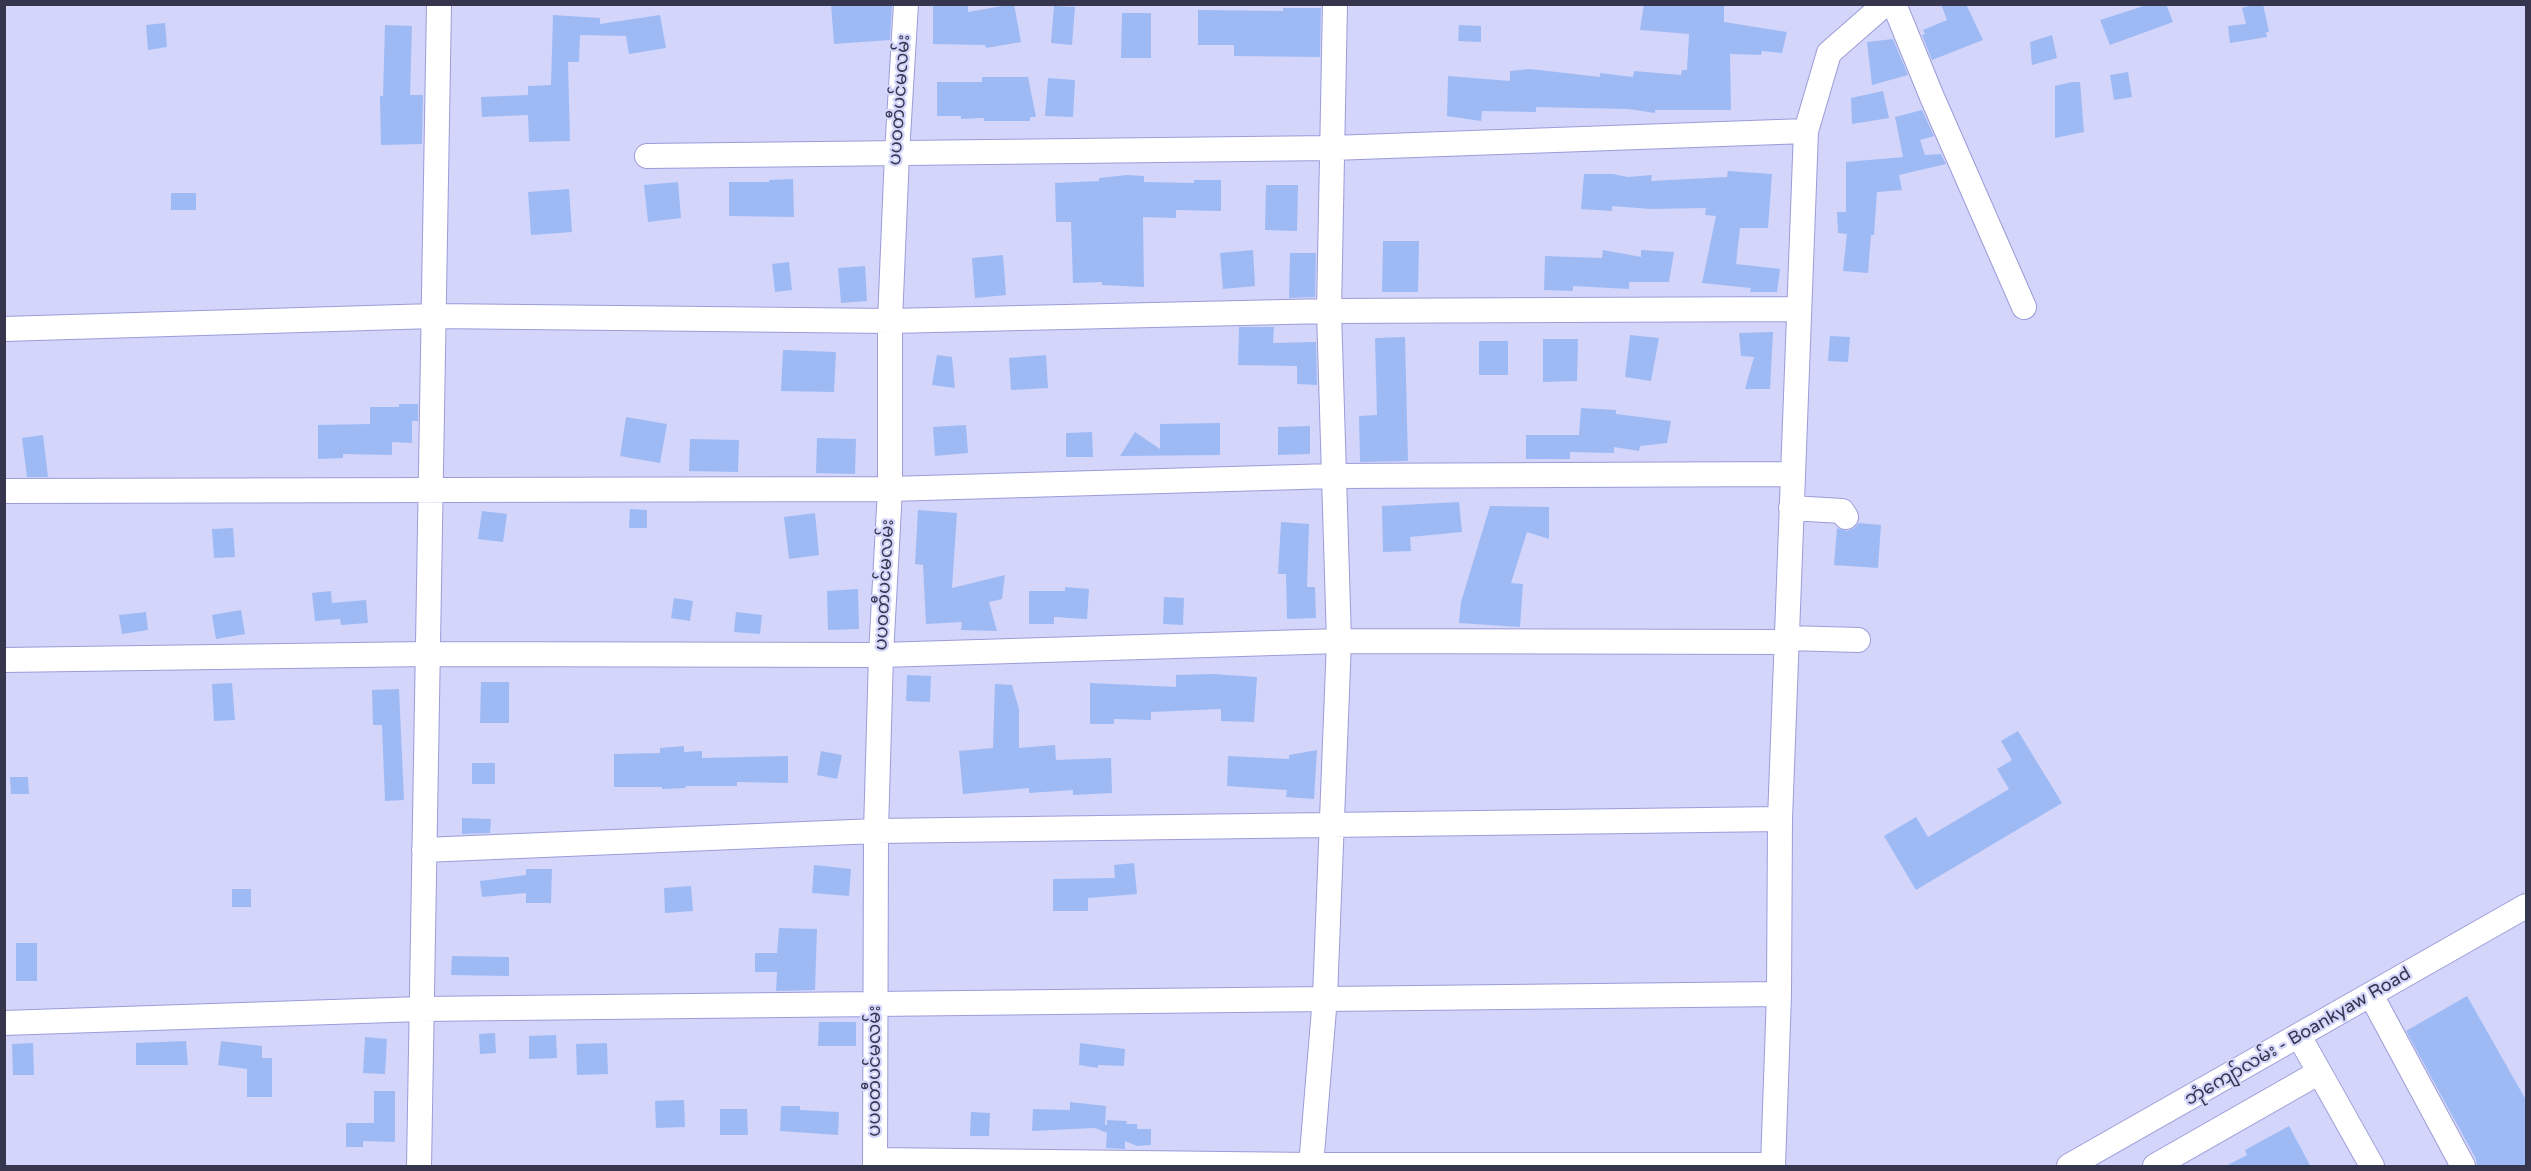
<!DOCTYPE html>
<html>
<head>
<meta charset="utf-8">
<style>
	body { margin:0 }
	#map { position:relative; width:2531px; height:1171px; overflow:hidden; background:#d3d5fb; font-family:"Varela Round",sans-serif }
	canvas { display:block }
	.frame { position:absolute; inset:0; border:6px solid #35354e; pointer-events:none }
</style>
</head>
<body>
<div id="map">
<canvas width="2531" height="1171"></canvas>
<div class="frame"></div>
</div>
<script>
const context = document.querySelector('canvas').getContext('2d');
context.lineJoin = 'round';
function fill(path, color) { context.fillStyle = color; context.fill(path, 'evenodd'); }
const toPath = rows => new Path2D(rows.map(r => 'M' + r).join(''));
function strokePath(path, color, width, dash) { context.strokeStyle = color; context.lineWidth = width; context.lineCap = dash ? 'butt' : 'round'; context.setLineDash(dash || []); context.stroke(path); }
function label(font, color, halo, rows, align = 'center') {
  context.font = font + ' "Varela Round","Noto Sans Myanmar",sans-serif'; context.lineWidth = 4.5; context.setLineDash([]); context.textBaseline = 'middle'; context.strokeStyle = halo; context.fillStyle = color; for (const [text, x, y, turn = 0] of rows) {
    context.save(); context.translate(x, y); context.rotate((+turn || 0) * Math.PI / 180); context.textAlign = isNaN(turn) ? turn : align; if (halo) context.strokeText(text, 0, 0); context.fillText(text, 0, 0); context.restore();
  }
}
fill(toPath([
	[831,4,892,4,890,40,834,44],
	[933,4,968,4,968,12,1014,4,1021,42,986,48,985,45,933,44],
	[1644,4,1724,5,1724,22,1787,32,1782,53,1762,51,1761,55,1730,54,1731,110,1655,110,1655,113,1628,109,1536,107,1536,112,1482,111,1481,121,1447,116,1448,76,1510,81,1510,71,1530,69,1600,77,1600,73,1633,77,1634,71,1681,75,1682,70,1687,70,1689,34,1640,30],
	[1941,4,1966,4,1983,40,1932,60,1922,35,1925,34,1923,30,1947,20],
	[2150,4,2166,4,2173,22,2110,45,2100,20],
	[2255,4,2263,4,2269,32,2266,32,2267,37,2230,43,2228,26,2246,24,2242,8],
	[1054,6,1075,7,1072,45,1051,43],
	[1283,8,1321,8,1320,57,1234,56,1234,45,1198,45,1198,10,1283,11],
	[1122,13,1151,13,1151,58,1121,58],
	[553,15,600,18,600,24,660,15,666,48,629,54,626,36,580,35,579,62,568,62,570,141,529,142,528,115,482,117,481,97,528,95,528,86,551,85],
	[165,23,167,47,148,50,146,25],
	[385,25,412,26,410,95,423,95,422,144,381,145,380,96,383,96],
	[1459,25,1481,26,1481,42,1458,41],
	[2052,35,2057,58,2032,65,2030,42],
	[1893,39,1908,75,1872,85,1867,42],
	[2128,72,2132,97,2114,100,2110,75],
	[982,77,1028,77,1036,117,1030,117,1030,121,984,121,984,118,961,119,961,116,937,116,937,82,982,82],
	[1048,78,1075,80,1073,117,1045,116],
	[2072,82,2080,82,2084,132,2055,138,2055,86],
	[1883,91,1889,118,1852,124,1851,98],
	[1922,110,1934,136,1920,140,1925,155,1941,154,1946,164,1899,175,1902,190,1877,192,1874,235,1871,235,1868,273,1843,271,1847,234,1838,233,1837,212,1846,212,1846,162,1903,157,1895,117],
	[1728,171,1772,174,1768,228,1740,228,1736,264,1780,269,1777,292,1750,292,1751,288,1702,283,1716,216,1705,215,1706,208,1651,209,1612,206,1612,211,1581,209,1584,174,1612,174,1628,177,1652,175,1651,181,1727,177],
	[1127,175,1144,176,1144,182,1194,183,1194,180,1221,180,1221,211,1176,210,1176,218,1143,217,1144,287,1102,285,1102,282,1073,283,1071,222,1056,222,1055,183,1099,181,1099,178],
	[793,179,794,217,729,216,729,182,769,182,769,180],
	[678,182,681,218,648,222,644,185],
	[1266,185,1298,185,1297,231,1265,230],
	[569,189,572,232,531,235,528,192],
	[171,193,196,193,196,210,171,210],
	[1383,241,1419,241,1418,292,1382,292],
	[1253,250,1255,286,1223,289,1220,253],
	[1603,250,1641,257,1641,250,1674,252,1669,282,1629,282,1629,289,1573,286,1573,291,1544,290,1545,256,1602,258],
	[1290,253,1316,253,1315,297,1289,298],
	[1003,255,1006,295,975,298,972,258],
	[789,262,792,290,775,292,772,264],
	[865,266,867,301,841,303,838,268],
	[1239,327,1274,327,1273,343,1316,342,1317,385,1297,384,1297,366,1238,365],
	[1773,332,1770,389,1745,389,1754,357,1741,356,1739,333],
	[1630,335,1659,338,1651,381,1625,377],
	[1830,336,1850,337,1848,362,1828,361],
	[1405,337,1408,461,1360,462,1359,416,1377,415,1375,338],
	[1543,339,1578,339,1577,381,1543,382],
	[1479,341,1508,341,1508,375,1479,375],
	[783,350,836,352,834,392,781,391],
	[937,355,952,357,955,388,932,385],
	[1046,355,1048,388,1011,390,1009,358],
	[399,404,418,404,418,421,412,421,412,443,392,442,392,455,343,454,343,458,318,459,318,425,370,424,370,407,399,407],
	[1581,408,1616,410,1616,414,1671,421,1667,443,1640,446,1639,451,1614,447,1614,453,1570,452,1570,459,1526,459,1526,435,1579,435],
	[626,417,667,424,660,463,620,456],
	[1220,423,1220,455,1120,456,1135,432,1160,449,1160,424],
	[966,425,968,453,935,456,933,427],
	[1310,426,1310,454,1278,455,1278,427],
	[1092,432,1093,457,1066,457,1066,433],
	[43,435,48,477,27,477,22,438],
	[817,438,856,439,855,474,816,473],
	[690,439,739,440,738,472,689,471],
	[1459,502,1462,532,1410,537,1411,551,1383,552,1382,506],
	[1490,506,1549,507,1549,539,1527,532,1511,583,1523,584,1520,627,1459,623,1461,602],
	[630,509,647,510,647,528,629,528],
	[918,510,957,513,952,588,1005,575,1002,599,989,602,997,631,961,630,962,622,926,624,923,565,915,564],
	[482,511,507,514,503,542,478,539],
	[815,513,819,555,789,559,784,517],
	[1281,522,1309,524,1307,587,1315,587,1316,618,1287,619,1286,574,1278,574],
	[1859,523,1881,525,1878,568,1834,565,1837,528,1847,531,1854,528],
	[233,528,235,557,214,558,212,529],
	[1065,587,1089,589,1087,619,1054,617,1054,624,1029,624,1029,591,1065,591],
	[858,589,859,629,828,630,827,591],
	[331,591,332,603,366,600,368,623,341,625,340,619,315,621,312,593],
	[1164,597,1184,598,1183,625,1163,624],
	[674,598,693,601,690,621,671,618],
	[241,610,245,634,216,639,212,615],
	[146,612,148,630,122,634,119,615],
	[736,612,762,615,760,634,734,632],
	[1213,674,1257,677,1254,722,1221,721,1221,709,1151,712,1151,720,1114,719,1114,724,1090,724,1090,683,1176,687,1176,675],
	[907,675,931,676,930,702,906,701],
	[481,682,509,682,509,723,480,723],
	[232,683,235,720,214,721,212,684],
	[995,684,1012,685,1019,709,1019,748,1055,745,1056,760,1111,758,1112,793,1073,795,1073,790,1029,793,1029,788,963,794,959,751,993,748],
	[399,689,404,800,385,801,382,725,373,725,372,690],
	[2018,731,2062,803,1916,890,1884,836,1916,817,1928,837,2009,789,1997,769,2012,760,2001,741],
	[684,746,684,752,702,751,702,758,788,756,788,783,737,782,737,786,685,786,686,788,662,789,662,787,614,787,614,754,660,753,660,748],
	[1317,750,1314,799,1286,797,1287,790,1227,786,1228,756,1289,759,1289,755],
	[821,751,842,755,837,779,817,775],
	[472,763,495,763,495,784,472,784],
	[10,777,28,777,29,794,11,794],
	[462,818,491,819,490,833,462,834],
	[1134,863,1137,894,1088,898,1088,911,1053,911,1053,879,1115,878,1114,865],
	[814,865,851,869,849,896,812,893],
	[526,869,552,869,551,903,526,903,526,893,482,897,480,881,526,875],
	[691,886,693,911,665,913,664,888],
	[232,889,251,889,251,907,232,907],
	[779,928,817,929,815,990,776,991,777,972,755,972,755,953,777,953],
	[16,943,37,943,37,981,16,981],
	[452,956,509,957,509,976,451,975],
	[2467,996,2526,1100,2526,1167,2477,1167,2476,1159,2406,1031],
	[819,1022,856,1022,856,1046,818,1046],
	[495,1033,496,1053,480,1054,479,1034],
	[556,1035,557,1058,529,1059,529,1036],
	[365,1037,387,1039,385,1074,363,1073],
	[186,1041,188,1065,136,1065,136,1043],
	[221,1041,262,1046,262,1058,272,1058,272,1097,247,1097,247,1069,218,1065],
	[33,1043,34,1075,13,1075,12,1044],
	[607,1043,608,1074,577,1075,576,1044],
	[1080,1043,1125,1049,1124,1066,1098,1065,1098,1068,1079,1065],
	[374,1091,395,1091,395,1142,363,1141,363,1147,346,1147,346,1123,374,1123],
	[684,1100,685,1127,656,1128,655,1101],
	[1070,1102,1106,1106,1105,1125,1107,1125,1107,1120,1127,1121,1126,1124,1137,1124,1137,1129,1151,1129,1151,1145,1137,1146,1125,1141,1125,1149,1106,1148,1107,1133,1095,1128,1032,1131,1033,1109,1070,1110],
	[781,1106,800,1106,800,1110,839,1112,838,1135,780,1131],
	[720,1109,747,1109,748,1135,720,1135],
	[971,1112,990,1113,989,1136,970,1136],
	[2289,1126,2311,1167,2224,1167,2247,1155,2245,1150]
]), '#9ebaf4');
const minor = toPath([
	[1894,4,1932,97,2024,307],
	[647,156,1332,148,1806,131],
	[4,329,434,316,890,321,1329,311,1799,309],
	[4,491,890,489,1333,476,1793,474],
	[1791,508,1842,511,1846,517],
	[1788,638,1858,640],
	[4,660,427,654,881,655,1339,641,1788,642],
	[424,850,876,831,1780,819],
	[2371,995,2463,1166],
	[4,1023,421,1009,1779,994],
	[2299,1036,2372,1166],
	[875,1160,1311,1165,1773,1165],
	[419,1166,439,4],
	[875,1166,876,831,881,655,890,489,890,321,897,153,906,4],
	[1311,1166,1325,997,1339,641,1329,311,1335,4],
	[1773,1166,1779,994,1780,819,1806,131,1829,53,1885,4],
	[2069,1166,2526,906],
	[2155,1166,2318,1073]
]);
strokePath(minor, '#9c9cd8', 26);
strokePath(minor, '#fff', 24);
label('18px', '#35354e', '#d3d5fb', [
	["ပပဝတီပင်မလမ်း",900,100,-86],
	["ပပဝတီပင်မလမ်း",885,585,-87],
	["ဘုံကျော်လမ်း - Boankyaw Road",2298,1037,-30],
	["ပပဝတီပင်မလမ်း",875,1071,-90]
]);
</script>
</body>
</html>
